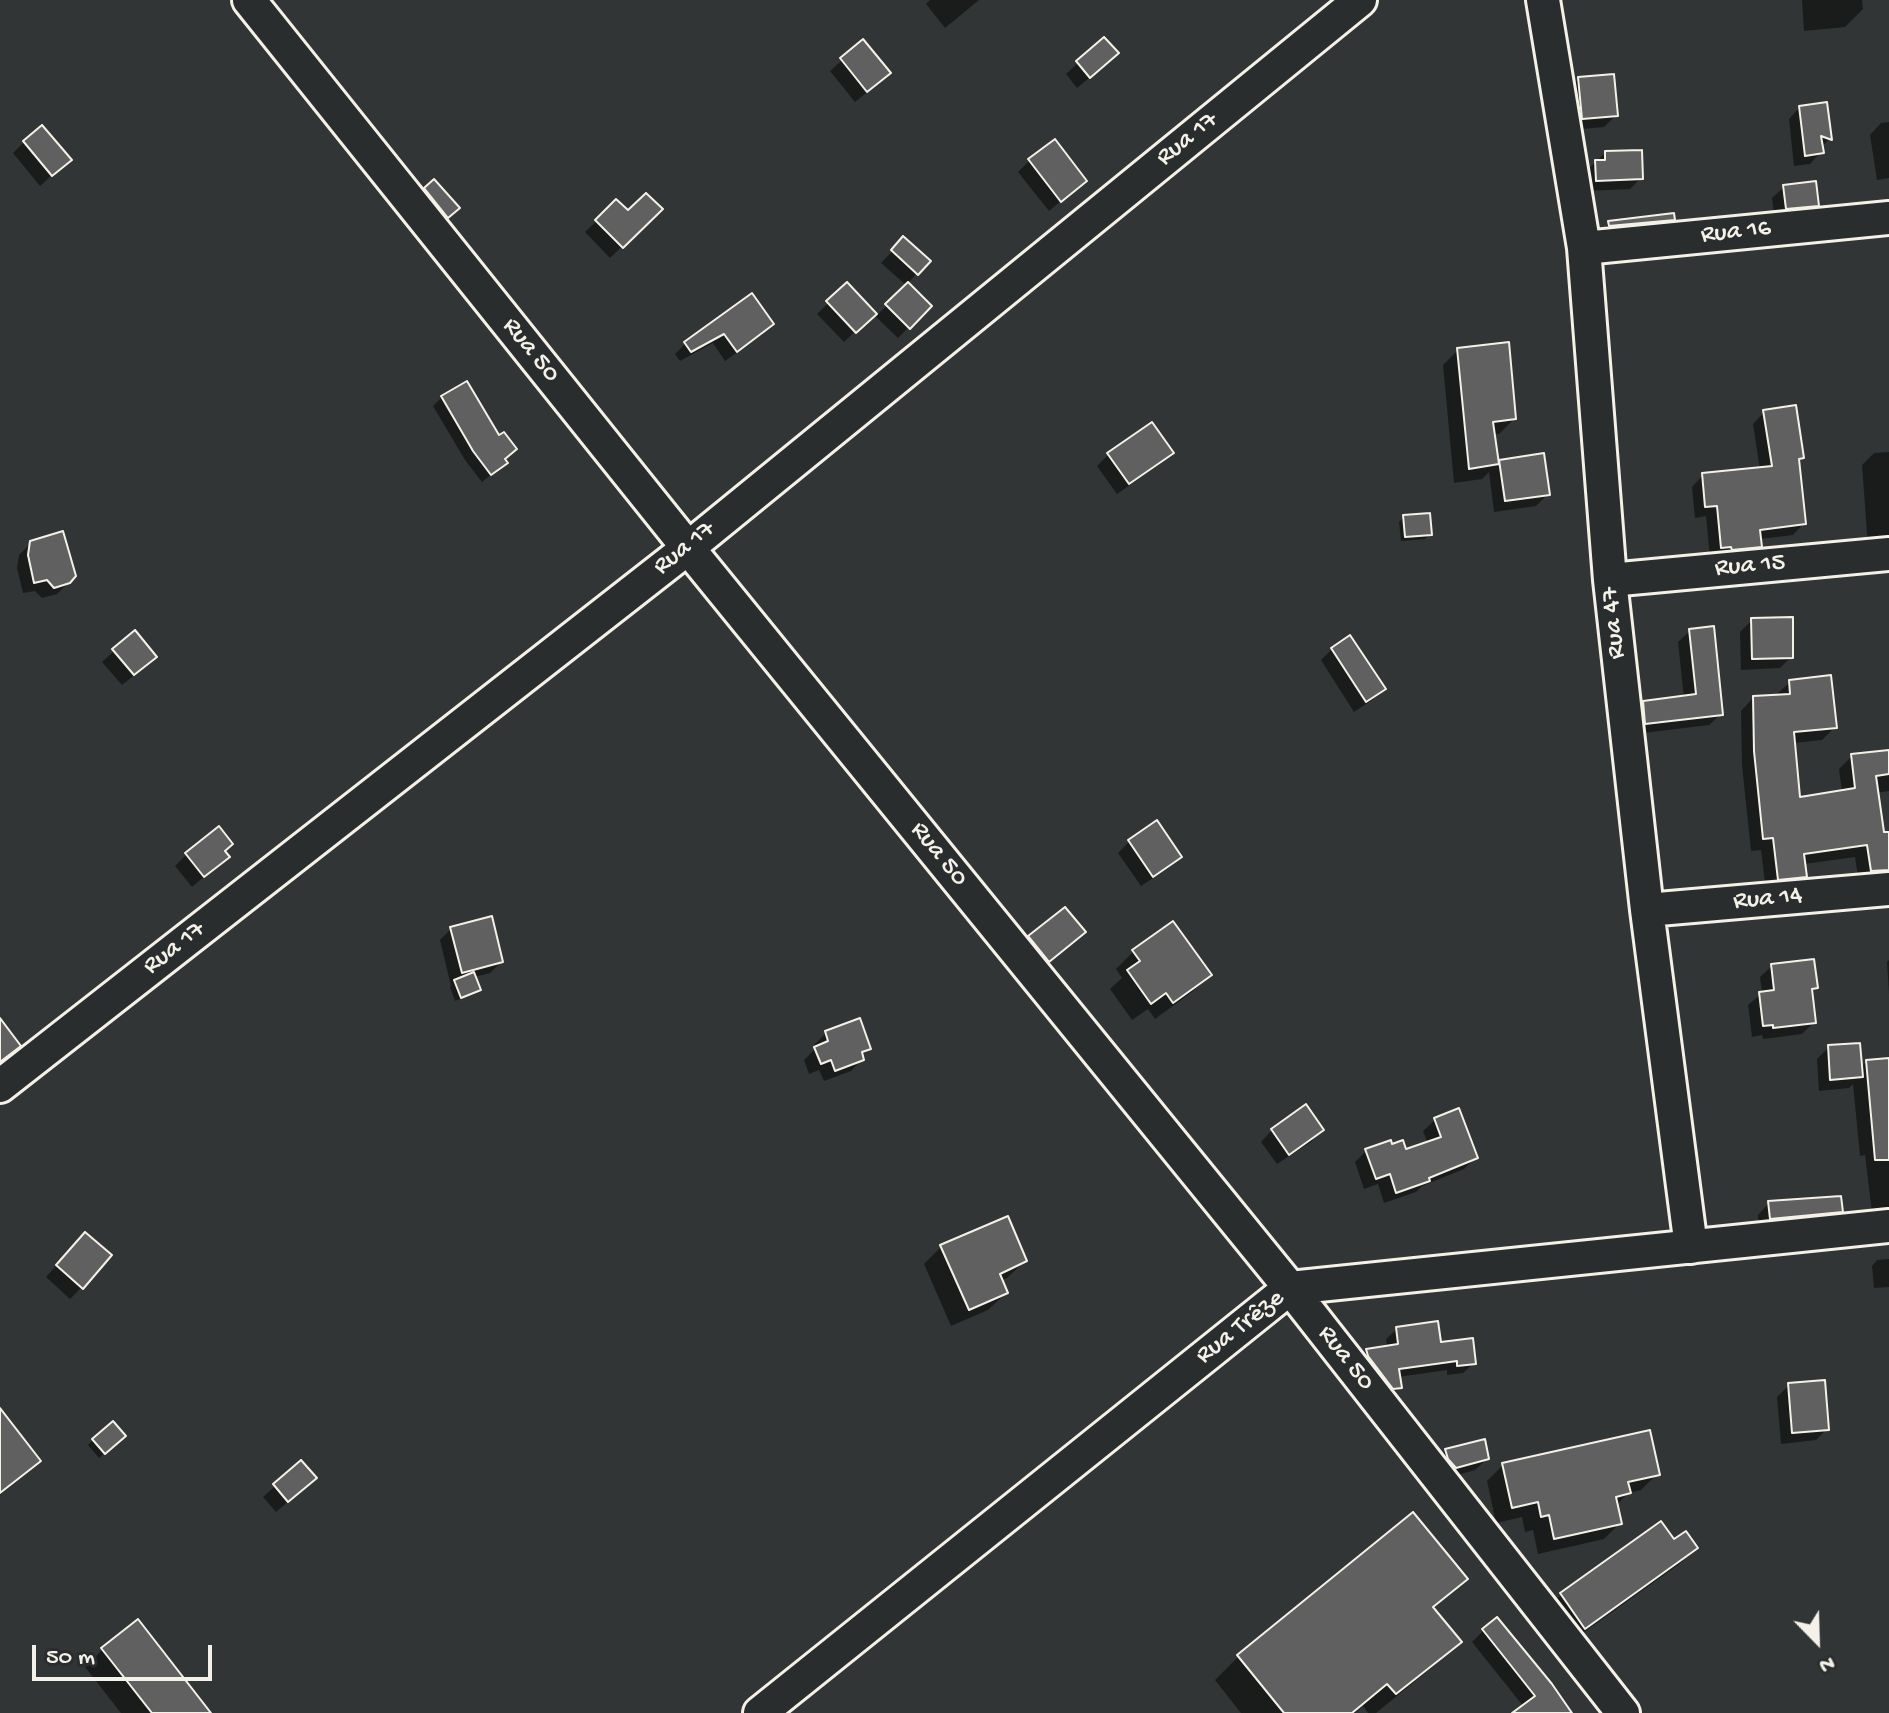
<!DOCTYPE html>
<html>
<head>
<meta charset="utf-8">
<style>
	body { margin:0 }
	#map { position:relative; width:1889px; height:1713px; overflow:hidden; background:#323535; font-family:"Gochi Hand",sans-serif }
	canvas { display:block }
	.north { position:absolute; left:1777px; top:1601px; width:80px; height:80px; -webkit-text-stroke:6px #2a2d2e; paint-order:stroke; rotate:157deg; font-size:22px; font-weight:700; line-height:32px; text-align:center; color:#f4f1e8 }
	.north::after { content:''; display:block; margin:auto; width:28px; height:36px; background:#f4f1e8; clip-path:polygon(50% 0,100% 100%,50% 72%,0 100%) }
	.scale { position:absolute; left:32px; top:1645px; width:180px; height:36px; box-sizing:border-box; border:4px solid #f4f1e8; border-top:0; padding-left:10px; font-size:24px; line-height:28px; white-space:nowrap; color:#f4f1e8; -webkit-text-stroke:6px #2a2d2e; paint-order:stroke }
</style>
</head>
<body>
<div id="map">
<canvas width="1889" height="1713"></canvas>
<div class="north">N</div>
<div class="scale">50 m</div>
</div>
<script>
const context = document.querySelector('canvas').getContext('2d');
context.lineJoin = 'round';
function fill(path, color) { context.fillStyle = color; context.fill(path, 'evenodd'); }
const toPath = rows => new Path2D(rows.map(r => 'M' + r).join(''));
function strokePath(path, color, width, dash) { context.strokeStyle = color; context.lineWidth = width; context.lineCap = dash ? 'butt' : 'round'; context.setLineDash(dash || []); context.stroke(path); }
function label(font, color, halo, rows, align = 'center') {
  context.font = font + ' "Gochi Hand",sans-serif'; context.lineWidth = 6; context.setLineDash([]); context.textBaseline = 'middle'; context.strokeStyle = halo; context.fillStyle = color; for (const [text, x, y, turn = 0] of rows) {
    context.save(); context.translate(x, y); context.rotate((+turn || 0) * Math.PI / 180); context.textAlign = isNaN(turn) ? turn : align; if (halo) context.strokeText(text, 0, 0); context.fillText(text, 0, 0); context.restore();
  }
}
fill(toPath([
	[930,0,979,0,945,28,926,4],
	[1802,0,1862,0,1863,9,1845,27,1804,31],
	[1104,39,1105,65,1077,88,1066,74],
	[863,42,877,84,855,102,830,71],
	[1579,79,1616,115,1604,127,1571,130,1567,90],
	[1825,104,1829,139,1821,148,1821,152,1810,164,1794,166,1789,119,1800,107],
	[1889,122,1889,178,1877,180,1870,135,1881,123],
	[24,142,69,160,40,186,13,153],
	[1605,153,1641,178,1630,189,1585,191,1584,173],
	[1030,160,1085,181,1049,211,1018,172],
	[1784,187,1816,205,1805,217,1775,220,1772,198],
	[425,190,457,208,436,228,414,201],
	[616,202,628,213,660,209,610,258,585,232],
	[1673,219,1662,231,1598,234,1609,223],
	[904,239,917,273,907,284,930,306,898,338,873,314,844,342,817,314,847,285,876,316,907,286,881,263],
	[752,296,772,324,761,335,725,361,713,343,680,361,675,354,686,343],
	[1458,350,1514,419,1499,434,1493,434,1497,464,1500,461,1548,494,1536,506,1494,512,1489,472,1482,479,1454,483,1443,365],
	[442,397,505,463,482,482,465,460,433,406],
	[1764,412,1802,458,1798,462,1804,523,1793,535,1759,539,1760,546,1748,557,1710,558,1706,516,1695,518,1692,487,1703,475,1760,470,1753,424],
	[1889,452,1889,551,1868,547,1862,465,1874,453],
	[1171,453,1160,464,1117,494,1097,466,1109,454],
	[1404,517,1430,534,1425,539,1401,541,1399,522],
	[31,543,69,582,57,594,42,598,35,591,23,593,17,568,19,555],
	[1752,620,1791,657,1780,668,1741,670,1740,632],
	[1690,631,1721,714,1709,725,1635,734,1632,714,1644,703,1684,698,1678,642],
	[1332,649,1383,689,1372,700,1354,712,1321,660],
	[114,651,143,668,122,685,102,662],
	[1790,682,1835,727,1822,740,1793,743,1798,799,1842,792,1839,769,1852,756,1889,757,1889,791,1876,793,1883,835,1889,842,1889,876,1859,883,1855,857,1804,864,1805,876,1792,889,1766,891,1761,850,1751,851,1742,765,1741,711,1753,698,1777,697,1777,694],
	[1156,823,1179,857,1168,868,1141,886,1118,853,1129,842],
	[223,851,227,857,192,887,175,866,186,855],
	[451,929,501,962,490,973,474,977,479,989,473,994,455,1001,450,987,451,986,440,940],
	[1030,938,1072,944,1037,972,1018,949],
	[1133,952,1210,975,1192,992,1155,1019,1148,1009,1132,1020,1110,989,1122,978,1116,969],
	[1889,960,1889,994,1887,962],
	[1772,966,1816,987,1810,993,1814,1022,1802,1034,1763,1039,1762,1035,1752,1037,1748,1005,1762,993,1760,977],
	[826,1033,869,1048,861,1056,862,1059,851,1071,824,1081,819,1070,809,1074,804,1060,816,1048,814,1045],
	[1829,1047,1860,1069,1866,1062,1889,1060,1889,1223,1873,1221,1865,1155,1860,1156,1853,1084,1849,1088,1819,1091,1817,1059],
	[1458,1111,1475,1158,1464,1169,1422,1186,1416,1192,1384,1203,1378,1184,1364,1189,1355,1162,1367,1150,1405,1152,1428,1144,1423,1131,1435,1120],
	[1272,1130,1322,1130,1311,1142,1277,1164,1261,1142],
	[1769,1203,1840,1211,1829,1222,1759,1230,1758,1215],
	[74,1246,82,1287,70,1299,46,1277],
	[942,1246,1025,1261,1007,1278,1001,1281,1006,1293,988,1310,951,1326,924,1264],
	[1889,1259,1889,1287,1874,1288,1872,1266,1877,1260],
	[1397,1329,1439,1344,1474,1363,1463,1373,1447,1375,1447,1370,1398,1377,1400,1387,1389,1397,1357,1361,1367,1351,1387,1347,1386,1339],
	[1789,1385,1827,1429,1816,1440,1781,1444,1777,1397],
	[0,1412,39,1461,21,1478,0,1495],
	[93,1440,119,1441,99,1458,88,1445],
	[1446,1451,1487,1459,1475,1470,1444,1479,1435,1462],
	[301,1463,303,1489,276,1512,263,1497],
	[1503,1465,1657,1474,1641,1490,1628,1493,1616,1506,1620,1523,1604,1539,1538,1554,1533,1530,1525,1532,1522,1517,1496,1523,1487,1481],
	[1413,1515,1465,1579,1433,1609,1459,1641,1435,1665,1376,1713,1368,1713,1363,1706,1355,1713,1241,1713,1215,1680,1238,1657],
	[1661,1524,1674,1542,1696,1548,1678,1565,1566,1645,1544,1612,1561,1595],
	[1484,1630,1569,1713,1518,1713,1524,1707,1472,1642],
	[102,1650,195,1713,121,1713,85,1667]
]), '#0007');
const building = toPath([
	[1104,37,1119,53,1090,78,1076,61,1104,37],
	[863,39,891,73,867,92,840,58,863,39],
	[1614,74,1618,116,1582,119,1578,77,1614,74],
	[1827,102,1832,140,1821,136,1824,153,1805,156,1799,106,1827,102],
	[42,125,72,160,52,176,23,141,42,125],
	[1055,139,1087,181,1061,202,1028,159,1055,139],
	[1642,150,1643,179,1596,181,1595,160,1605,160,1605,151,1642,150],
	[434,179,460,208,448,218,424,188,434,179],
	[1816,181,1819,206,1786,209,1783,185,1816,181],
	[646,193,663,209,623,248,595,220,616,199,628,210,646,193],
	[1674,213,1675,220,1609,226,1608,221,1674,213],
	[903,236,931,261,918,275,891,250,903,236],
	[847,282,877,314,856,333,826,301,847,282],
	[908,282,932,306,910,329,885,304,908,282],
	[752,293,774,324,737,352,724,334,691,352,684,342,752,293],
	[1509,342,1516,419,1493,422,1499,464,1469,469,1457,348,1509,342],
	[467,381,499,435,504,432,517,449,505,459,508,463,491,475,473,451,441,396,467,381],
	[1796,405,1804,458,1799,459,1806,524,1760,530,1762,547,1732,550,1731,547,1721,548,1717,506,1705,507,1702,473,1772,466,1763,410,1796,405],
	[1152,422,1174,453,1129,484,1107,453,1152,422],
	[1544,453,1550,495,1505,501,1499,460,1544,453],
	[1430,513,1432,535,1405,537,1403,515,1430,513],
	[63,531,76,576,70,583,54,588,47,580,34,583,28,555,30,541,63,531],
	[1793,617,1793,658,1752,659,1751,618,1793,617],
	[1714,626,1723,715,1645,724,1643,701,1696,694,1689,629,1714,626],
	[135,630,157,657,134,675,112,649,135,630],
	[1350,635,1386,689,1366,702,1331,648,1350,635],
	[1831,675,1837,728,1794,732,1800,797,1855,788,1851,754,1889,750,1889,774,1876,776,1884,832,1889,832,1889,870,1871,871,1867,845,1804,854,1807,877,1778,880,1773,838,1763,839,1754,751,1753,696,1790,694,1789,680,1831,675],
	[1157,820,1182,857,1153,877,1128,840,1157,820],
	[219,826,233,844,225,851,230,857,204,877,185,853,219,826],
	[1065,907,1086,932,1049,962,1028,936,1065,907],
	[492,916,503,962,462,973,450,927,492,916],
	[1173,921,1212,975,1173,1003,1166,993,1151,1004,1127,970,1140,961,1132,950,1173,921],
	[1814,959,1818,988,1812,989,1816,1023,1773,1028,1773,1025,1763,1026,1759,992,1774,990,1771,964,1814,959],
	[474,972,481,990,461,998,454,980,474,972],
	[0,1018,21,1046,0,1062,0,1018],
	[860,1018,871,1049,862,1052,864,1060,835,1071,831,1060,821,1064,814,1047,828,1041,825,1031,860,1018],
	[1860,1043,1863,1077,1830,1080,1828,1045,1860,1043],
	[1889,1058,1889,1160,1875,1160,1866,1060,1889,1058],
	[1306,1104,1324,1130,1289,1155,1271,1129,1306,1104],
	[1459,1108,1478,1158,1429,1178,1430,1181,1396,1193,1390,1174,1376,1179,1365,1149,1391,1140,1392,1144,1403,1140,1406,1149,1441,1137,1434,1118,1459,1108],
	[1841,1196,1843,1212,1770,1219,1768,1201,1841,1196],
	[1008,1216,1027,1261,1000,1274,1008,1293,969,1310,940,1245,1008,1216],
	[85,1232,112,1255,83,1289,56,1265,85,1232],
	[1438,1321,1441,1342,1473,1338,1476,1364,1457,1366,1457,1361,1399,1369,1402,1388,1393,1389,1368,1356,1366,1349,1398,1344,1396,1327,1438,1321],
	[1825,1380,1829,1430,1792,1433,1788,1383,1825,1380],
	[0,1408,41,1461,0,1493,0,1408],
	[113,1421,126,1436,105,1454,92,1439,113,1421],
	[1650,1430,1660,1475,1628,1482,1631,1493,1616,1497,1622,1524,1554,1539,1549,1515,1541,1517,1538,1502,1512,1508,1502,1463,1650,1430],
	[1485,1439,1489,1459,1456,1468,1448,1459,1445,1449,1485,1439],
	[301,1460,317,1478,288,1502,273,1484,301,1460],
	[1413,1512,1468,1579,1433,1607,1462,1642,1396,1694,1387,1684,1352,1713,1284,1713,1237,1655,1413,1512],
	[1661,1521,1674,1539,1686,1531,1698,1548,1585,1629,1560,1593,1661,1521],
	[1497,1617,1552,1684,1572,1713,1512,1713,1535,1696,1482,1629,1497,1617],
	[138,1619,211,1713,152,1713,101,1648,138,1619]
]);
fill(building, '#5f605f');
strokePath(building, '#f4f1e8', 2);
const minor = toPath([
	[249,0,688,548,1290,1288,1623,1713],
	[1543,0,1584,248,1610,580,1647,910,1691,1247],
	[1584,248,1889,218],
	[1610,580,1889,554],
	[1647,910,1889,889],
	[0,1086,688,548,1360,0],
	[760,1713,1290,1288,1889,1226]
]);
strokePath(minor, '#f4f1e8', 38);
strokePath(minor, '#2a2d2e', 32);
label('26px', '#f4f1e8', '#2a2d2e', [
	["Rua 17",1188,140,-39],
	["Rua 16",1736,233,-6],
	["Rua 50",530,351,51],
	["Rua 17",685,549,-39],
	["Rua 15",1750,567,-5],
	["Rua 47",1615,623,-96],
	["Rua 50",938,855,51],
	["Rua 14",1768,900,-5],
	["Rua 17",175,949,-38],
	["Rua Trêze",1241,1328,-38],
	["Rua 50",1345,1359,52]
]);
</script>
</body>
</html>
